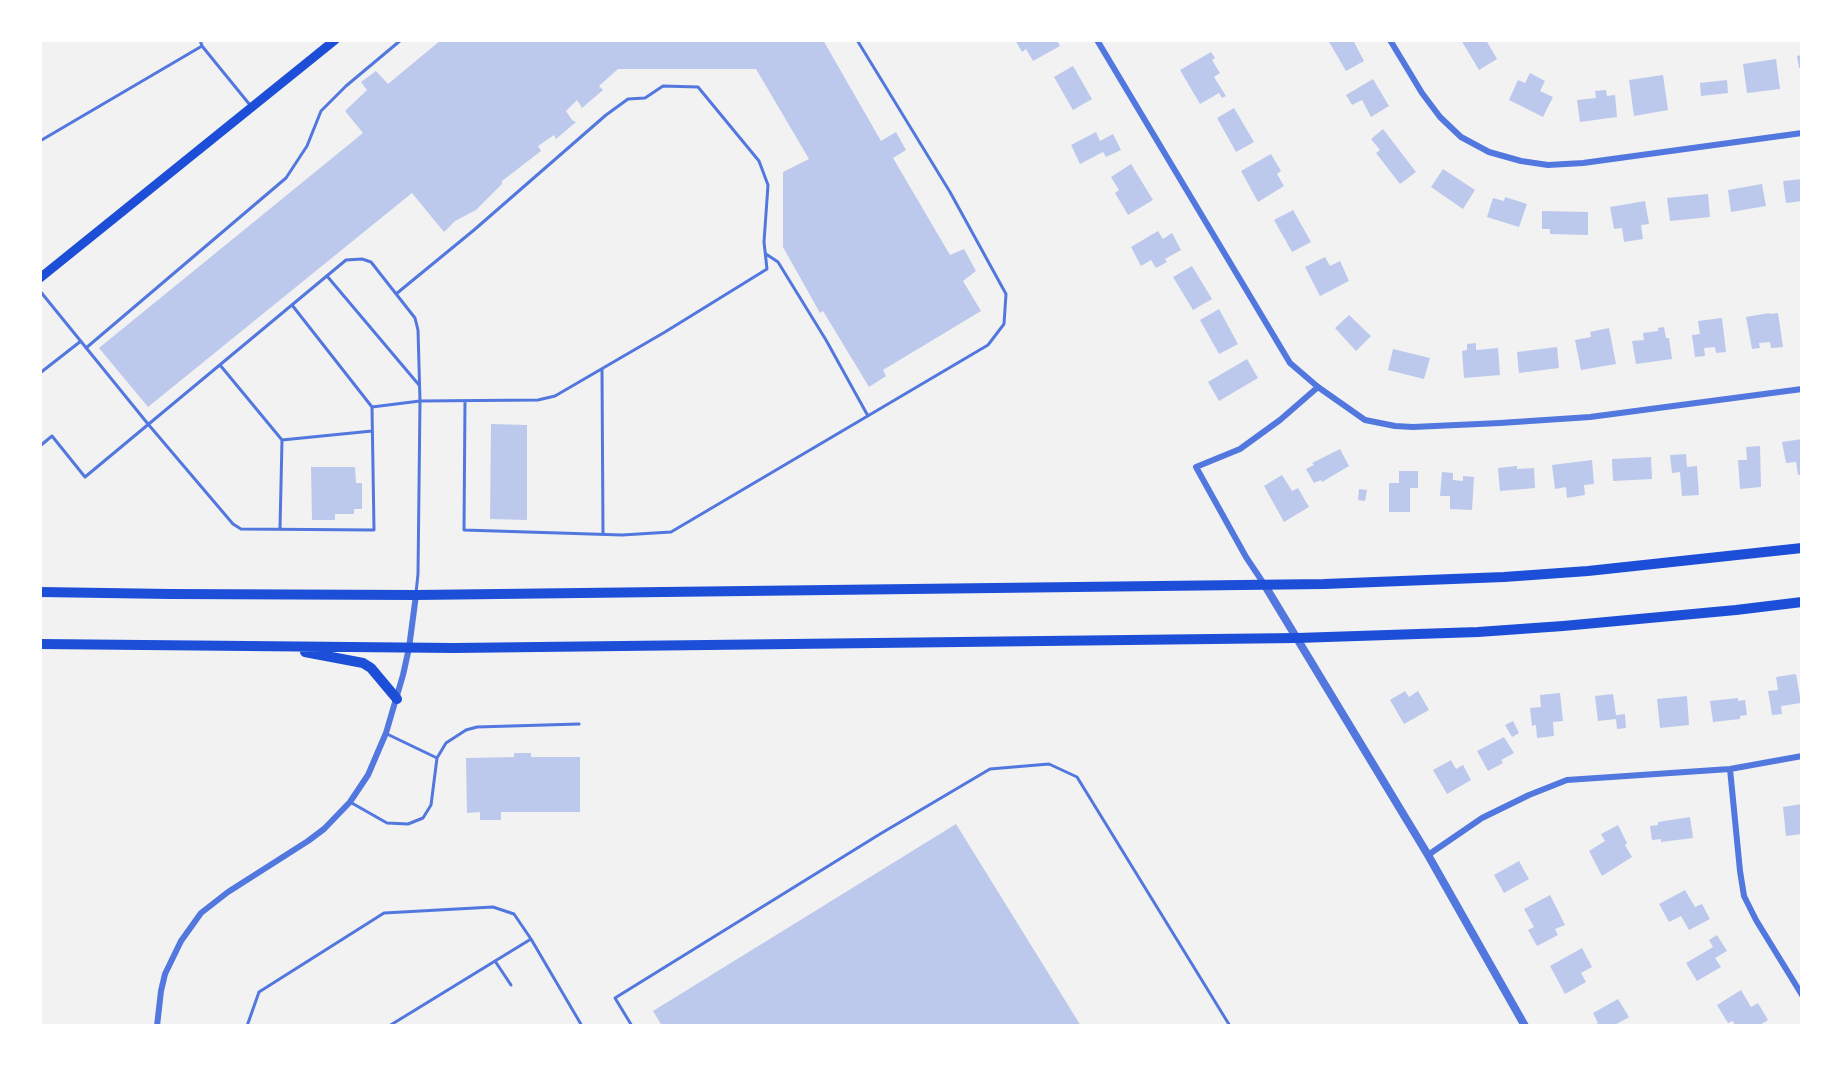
<!DOCTYPE html>
<html>
<head>
<meta charset="utf-8">
<style>
	body { margin:0 }
	#map { position:relative; width:1842px; height:1066px; overflow:hidden; background:#f2f2f2; font-family:Overpass,sans-serif }
	canvas { display:block }
	.frame { position:absolute; inset:0; border:42px solid #fff; pointer-events:none }
</style>
</head>
<body>
<div id="map">
<canvas width="1842" height="1066"></canvas>
<div class="frame"></div>
</div>
<script>
const context = document.querySelector('canvas').getContext('2d');
context.lineJoin = 'round';
function fill(path, color) { context.fillStyle = color; context.fill(path, 'evenodd'); }
const toPath = rows => new Path2D(rows.map(r => 'M' + r).join(''));
function strokePath(path, color, width, dash) { context.strokeStyle = color; context.lineWidth = width; context.lineCap = dash ? 'butt' : 'round'; context.setLineDash(dash || []); context.stroke(path); }
fill(toPath([
	[441,40,823,40,881,141,896,132,906,150,893,158,950,255,964,249,976,271,963,281,981,311,883,370,886,376,869,387,823,311,820,313,783,247,783,172,809,159,756,69,618,69,599,86,603,90,582,108,577,100,566,111,572,120,576,122,556,139,554,135,538,146,541,151,502,181,502,184,476,210,455,221,444,232,412,193,148,407,99,348,363,133,345,111,367,90,361,82,376,71,388,84],
	[1015,40,1057,40,1060,46,1033,61,1026,49,1022,52],
	[1328,40,1353,40,1364,61,1346,71],
	[1461,40,1486,40,1497,59,1479,70],
	[1211,52,1215,58,1212,60,1220,73,1214,77,1226,96,1222,98,1219,93,1200,104,1180,70],
	[1802,55,1802,68,1799,68,1797,56],
	[1776,59,1780,89,1747,93,1743,64],
	[1073,66,1092,99,1073,110,1054,77],
	[1530,73,1545,81,1540,91,1553,97,1543,117,1509,100,1518,80,1525,83],
	[1663,75,1668,110,1634,116,1629,80],
	[1373,79,1389,106,1371,117,1362,100,1352,105,1346,95],
	[1727,80,1728,93,1701,96,1700,83],
	[1606,90,1607,96,1615,95,1617,117,1580,122,1577,100,1596,98,1595,91],
	[1234,108,1254,142,1236,152,1217,118],
	[1383,129,1416,172,1400,184,1376,153,1380,150,1371,139],
	[1096,132,1100,141,1113,134,1121,150,1106,157,1103,152,1080,164,1071,145],
	[1271,154,1281,171,1277,174,1284,186,1258,202,1241,171],
	[1131,164,1153,200,1128,215,1115,193,1119,190,1111,177],
	[1443,169,1475,190,1463,209,1431,187],
	[1802,179,1802,201,1786,203,1783,181],
	[1762,184,1766,206,1731,212,1728,190],
	[1708,194,1710,217,1670,221,1667,198],
	[1505,197,1527,204,1519,227,1487,217,1493,198,1504,201],
	[1645,201,1649,224,1641,225,1643,239,1624,242,1622,228,1614,229,1610,207],
	[1293,210,1311,242,1292,252,1274,220],
	[1542,211,1588,212,1588,235,1550,234,1550,229,1542,229],
	[1158,231,1163,239,1172,233,1181,250,1165,259,1167,262,1156,268,1151,260,1141,266,1131,247],
	[1325,257,1330,266,1340,261,1349,281,1320,296,1305,267],
	[1192,266,1212,299,1193,310,1173,277],
	[1219,309,1238,344,1219,354,1200,320],
	[1769,313,1769,314,1778,313,1783,347,1771,348,1770,342,1759,343,1760,348,1752,349,1746,317],
	[1349,315,1371,336,1356,351,1335,328],
	[1722,318,1726,352,1716,353,1715,347,1704,348,1705,356,1695,357,1692,335,1700,334,1698,321],
	[1664,327,1666,338,1669,338,1672,359,1636,364,1632,341,1644,340,1643,333,1658,331,1658,328],
	[1609,328,1616,364,1581,370,1575,340,1591,337,1590,332],
	[1476,343,1476,350,1498,348,1500,375,1464,378,1462,351,1467,350,1467,344],
	[1557,347,1559,368,1519,373,1517,352],
	[1393,349,1430,358,1424,379,1388,370],
	[1247,359,1258,378,1219,401,1208,382],
	[491,424,527,425,527,520,490,519],
	[1802,439,1802,474,1798,475,1796,462,1786,463,1782,442],
	[1760,446,1761,487,1740,489,1738,460,1747,460,1746,447],
	[1340,449,1349,466,1322,482,1321,480,1314,483,1306,469,1314,465,1312,463],
	[1686,454,1687,467,1697,466,1699,495,1682,496,1680,472,1672,473,1670,455],
	[1651,457,1652,479,1613,481,1612,459],
	[1592,460,1594,484,1584,485,1585,495,1567,498,1566,487,1555,489,1552,465],
	[1517,466,1517,469,1534,468,1535,488,1500,491,1498,468],
	[311,467,355,467,356,483,362,483,362,509,354,509,354,514,335,514,335,520,312,520],
	[1399,471,1418,471,1418,488,1410,488,1410,512,1389,512,1389,483,1399,483],
	[1442,472,1453,473,1453,480,1463,481,1463,476,1474,477,1472,510,1450,509,1450,496,1440,496],
	[1282,475,1292,491,1298,488,1309,507,1284,522,1264,486],
	[1359,489,1367,490,1365,501,1358,500],
	[1796,674,1801,703,1781,706,1782,714,1772,715,1768,691,1778,690,1776,677],
	[1405,691,1409,697,1418,691,1429,710,1404,724,1390,700],
	[1560,693,1563,721,1553,722,1554,736,1537,738,1536,725,1532,726,1530,708,1541,707,1540,695],
	[1613,694,1616,715,1625,714,1626,728,1617,729,1616,719,1598,721,1595,696],
	[1687,696,1689,725,1660,728,1657,699],
	[1738,698,1738,701,1745,700,1747,715,1740,716,1740,719,1713,722,1710,701],
	[1513,721,1519,733,1512,737,1505,725],
	[1504,737,1514,753,1501,760,1503,763,1488,771,1477,751],
	[514,753,531,753,531,757,580,757,580,812,501,812,501,820,480,820,480,812,467,813,466,758,514,757],
	[1451,760,1456,769,1463,765,1471,780,1447,794,1433,770],
	[1802,804,1802,834,1786,836,1783,807],
	[1690,817,1693,838,1661,842,1661,839,1652,840,1650,826,1658,825,1658,822],
	[956,824,1081,1026,662,1026,653,1011],
	[1618,825,1627,843,1625,845,1632,857,1602,876,1589,851,1605,841,1601,834],
	[1519,861,1529,879,1504,893,1494,875],
	[1685,890,1695,907,1702,904,1710,919,1689,930,1681,916,1669,922,1659,904],
	[1550,895,1565,925,1555,929,1558,935,1537,946,1528,930,1534,927,1524,909],
	[1717,935,1727,951,1715,958,1721,967,1697,981,1686,963,1713,947,1709,940],
	[1582,948,1592,967,1581,973,1586,982,1565,994,1550,966],
	[1741,990,1751,1007,1758,1003,1768,1020,1758,1026,1735,1026,1733,1021,1728,1023,1717,1005],
	[1618,999,1629,1017,1613,1026,1592,1026,1598,1023,1593,1013]
]), '#bdc9ec');
strokePath(toPath([
	[202,46,250,105],
	[40,141,202,46,200,40],
	[766,254,778,262,826,340,868,416],
	[327,276,419,385],
	[40,291,148,424,233,524,241,529,374,530,372,407,420,401,538,400,555,396,665,332,767,269,764,242,768,185,759,161,698,87,663,86,645,98,628,99,606,115,474,230,396,294],
	[292,305,372,407],
	[86,348,286,178,307,146,321,111,346,86,401,40],
	[220,365,282,440],
	[602,369,603,534],
	[40,373,81,341],
	[465,401,464,530,622,535,671,532,988,345,1004,324,1006,294,950,192,857,40],
	[40,446,52,436,85,477,346,260,362,259,371,262,415,318,418,330,420,401,418,574,416,593],
	[280,529,282,440,372,431],
	[387,734,437,758],
	[350,802,387,823,408,824,423,818,431,805,437,758,446,743,466,730,477,727,579,724],
	[531,939,582,1026],
	[495,961,511,985],
	[247,1026,259,992,384,913,493,907,514,914,531,939,389,1026],
	[632,1026,615,998,880,834,990,769,1049,764,1077,777,1230,1026]
]), '#5277de', 3);
strokePath(toPath([
	[1097,40,1290,363,1318,387,1365,420,1395,426,1413,427,1500,423,1590,417,1802,389],
	[1390,40,1422,93,1440,117,1461,137,1489,152,1521,161,1548,165,1583,163,1802,133],
	[1264,584,1246,557,1196,467,1240,449,1280,420,1318,387],
	[1730,769,1740,871,1744,896,1756,920,1802,995],
	[1428,855,1482,818,1529,795,1567,780,1730,769,1802,756],
	[157,1026,161,991,165,974,181,941,201,913,228,892,308,841,324,829,350,802,368,775,386,733,403,675,409,648,416,595]
]), '#5277de', 6);
strokePath(toPath([
	[1264,584,1428,855,1525,1026]
]), '#5277de', 8);
strokePath(toPath([
	[40,278,335,40]
]), '#1d4ed8', 9);
strokePath(toPath([
	[40,592,170,594,416,595,1324,584,1504,577,1588,571,1802,548],
	[40,644,454,648,1297,638,1478,632,1563,626,1736,610,1802,602],
	[305,652,363,663,371,668,397,699]
]), '#1d4ed8', 10);
</script>
</body>
</html>
